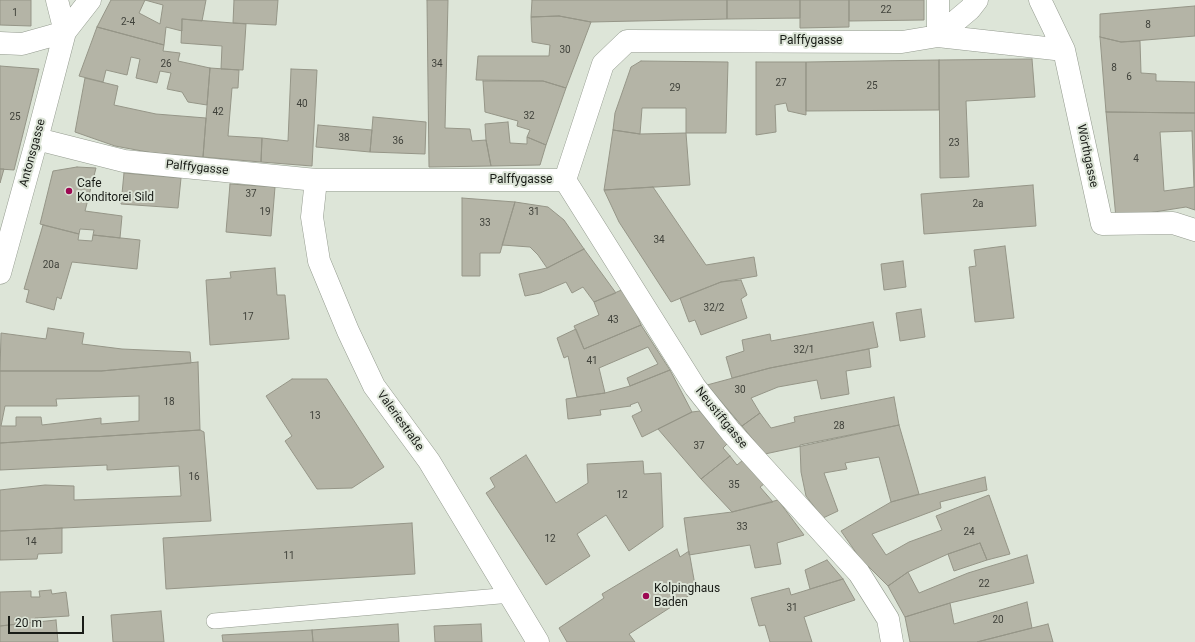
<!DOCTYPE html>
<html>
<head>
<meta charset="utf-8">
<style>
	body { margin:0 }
	#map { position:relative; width:1195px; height:642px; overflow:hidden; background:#dde5d8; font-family:Roboto,sans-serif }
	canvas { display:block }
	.scale { position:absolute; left:8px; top:616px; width:76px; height:18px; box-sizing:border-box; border:2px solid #191c17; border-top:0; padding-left:5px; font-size:12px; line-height:14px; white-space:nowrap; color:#191c17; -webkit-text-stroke:3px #dde5d8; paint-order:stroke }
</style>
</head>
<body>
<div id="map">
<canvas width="1195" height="642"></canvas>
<div class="scale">20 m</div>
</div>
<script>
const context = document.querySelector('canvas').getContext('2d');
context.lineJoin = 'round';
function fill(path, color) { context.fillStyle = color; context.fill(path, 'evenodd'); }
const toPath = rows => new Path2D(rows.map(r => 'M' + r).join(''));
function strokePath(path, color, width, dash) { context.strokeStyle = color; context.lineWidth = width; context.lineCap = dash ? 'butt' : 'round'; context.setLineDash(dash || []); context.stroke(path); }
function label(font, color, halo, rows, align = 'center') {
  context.font = font + ' Roboto,sans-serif'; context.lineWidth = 4; context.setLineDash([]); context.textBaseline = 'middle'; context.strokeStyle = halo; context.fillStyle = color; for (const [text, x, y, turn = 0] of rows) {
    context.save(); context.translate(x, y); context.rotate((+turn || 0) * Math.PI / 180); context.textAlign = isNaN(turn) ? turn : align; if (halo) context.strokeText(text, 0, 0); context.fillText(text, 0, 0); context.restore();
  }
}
const building = toPath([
	[0,0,31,0,31,26,0,25,0,0],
	[111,0,206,0,202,21,182,19,182,31,166,27,164,45,97,27,111,0],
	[145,0,163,5,160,24,139,13,145,0],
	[234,0,278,0,276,25,233,23,234,0],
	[427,0,448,0,445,128,470,129,472,141,486,140,491,166,429,167,427,0],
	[532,0,727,0,727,19,591,22,559,16,531,17,532,0],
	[727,0,800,0,800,18,727,19,727,0],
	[800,0,849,0,849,27,800,28,800,0],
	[849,0,924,0,924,20,849,21,849,0],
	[1195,6,1195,36,1121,42,1100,37,1100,14,1195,6],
	[559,16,591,22,566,88,543,81,476,80,478,56,549,56,550,45,532,42,531,17,559,16],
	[182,19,246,24,243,70,221,69,222,46,181,43,182,19],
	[97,27,164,45,163,51,180,53,178,61,210,68,207,105,188,102,182,92,167,89,171,73,160,71,157,83,136,78,140,59,131,57,127,75,106,70,103,82,79,76,97,27],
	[1100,37,1121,42,1140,41,1141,73,1156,74,1156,81,1195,82,1195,113,1106,112,1100,37],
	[1032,59,1035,97,966,101,969,177,940,178,939,60,1032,59],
	[939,60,939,110,806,111,806,62,939,60],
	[641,61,728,62,726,133,686,133,686,108,642,108,640,134,613,130,615,113,631,67,641,61],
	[756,62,806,62,806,115,788,111,786,103,775,105,776,132,756,135,756,62],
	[0,66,39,69,14,170,0,169,0,66],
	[210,68,239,70,238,88,232,88,228,136,262,138,261,162,203,157,210,68],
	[291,69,317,70,312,166,261,162,262,138,288,141,291,69],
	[85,78,118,86,114,105,156,114,206,118,203,157,153,153,115,146,75,132,85,78],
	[483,81,543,81,566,88,546,145,527,137,530,130,517,126,518,121,485,112,483,81],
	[1106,112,1195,113,1195,210,1186,207,1116,218,1106,112],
	[1192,131,1194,187,1164,191,1160,132,1192,131],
	[373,117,426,122,425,154,370,152,373,117],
	[508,122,510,143,527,144,527,137,546,145,540,165,491,166,486,140,485,124,508,122],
	[318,125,372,130,370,152,316,147,318,125],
	[613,130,640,134,686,133,690,185,604,190,613,130],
	[77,167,96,168,85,211,122,216,120,238,93,235,94,230,80,229,79,234,40,224,53,171,77,167],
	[0,169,4,169,0,183,0,169],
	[124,173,181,178,178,208,121,204,124,173],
	[230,184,275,187,271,236,226,232,230,184],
	[1033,185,1036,226,924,234,921,194,1033,185],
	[653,187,706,265,754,257,757,276,721,282,671,302,619,222,604,190,653,187],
	[462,198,515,202,500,253,480,253,480,276,462,276,462,198],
	[515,202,548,207,564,220,584,249,547,268,538,255,530,247,502,245,515,202],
	[43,225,79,234,78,240,92,241,93,235,140,240,137,269,72,262,61,299,57,297,54,310,26,302,29,290,24,289,43,225],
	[1005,246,1014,318,975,322,969,267,976,266,974,250,1005,246],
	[584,249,616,293,594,302,583,287,572,293,566,282,540,293,525,296,519,274,547,268,584,249],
	[903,261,906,287,884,290,881,264,903,261],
	[275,268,277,295,285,295,289,339,210,345,206,280,231,278,230,272,275,268],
	[741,280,747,295,741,299,747,318,701,335,695,320,689,322,680,298,721,282,741,280],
	[626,288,641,325,584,349,574,326,599,315,594,302,626,288],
	[921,309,925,337,900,341,896,313,921,309],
	[873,322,878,347,770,368,732,378,726,357,744,351,742,340,770,334,771,341,873,322],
	[641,325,670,370,630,386,627,378,658,364,648,347,599,368,605,393,577,397,568,356,564,358,557,338,576,329,584,349,641,325],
	[48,328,84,333,82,344,122,349,190,352,191,363,101,371,0,371,1,333,46,339,48,328],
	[869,349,871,367,846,371,849,394,821,399,817,380,778,387,751,398,760,413,742,426,707,385,770,368,869,349],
	[198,362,200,430,0,443,0,371,101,371,198,362],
	[139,396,139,421,101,424,101,418,42,425,41,417,16,417,16,426,1,426,5,406,57,406,56,399,139,396],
	[670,370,692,412,642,437,632,416,642,411,638,402,630,405,631,406,600,410,601,415,568,419,566,399,605,393,630,386,670,370],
	[292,379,327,379,384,467,352,488,317,489,285,441,292,436,266,396,292,379],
	[894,397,899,425,765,454,742,426,760,413,771,428,795,422,794,417,894,397],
	[700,411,727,444,723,448,730,456,701,479,658,429,692,412,700,411],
	[899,425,919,494,891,502,879,457,845,463,847,469,824,473,838,511,823,518,806,496,801,472,800,445,899,425],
	[200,430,204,432,211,521,0,531,0,490,45,485,74,486,74,500,181,496,179,466,107,470,107,465,0,470,0,443,200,430],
	[526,455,556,503,588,483,587,464,643,461,644,474,661,473,663,527,629,551,606,515,577,534,590,556,546,585,486,493,495,487,490,478,526,455],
	[730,456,737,465,743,460,764,484,760,487,773,502,732,512,701,479,730,456],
	[985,477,987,490,940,502,941,508,872,534,886,555,909,542,942,530,936,516,989,495,1010,554,987,560,980,543,948,554,908,572,888,586,859,557,841,531,891,502,985,477],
	[778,500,804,535,777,543,781,564,755,568,750,545,689,555,684,518,732,512,778,500],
	[412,523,415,574,166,589,163,538,412,523],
	[62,528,62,553,38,554,37,559,0,560,0,531,62,528],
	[980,543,987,560,954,571,948,554,980,543],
	[677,549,680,557,689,551,696,591,629,634,635,642,567,642,559,628,604,598,602,594,677,549],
	[1027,555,1034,583,950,603,905,617,888,586,908,572,919,593,968,573,1027,555],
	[827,560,843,579,810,589,805,570,827,560],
	[843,579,855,600,804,617,812,642,770,642,765,625,759,626,751,598,789,588,791,595,843,579],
	[51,590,52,594,66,592,69,616,35,618,35,622,0,626,0,592,31,591,31,597,40,597,39,591,51,590],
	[1027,602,1032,628,977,642,910,642,905,617,950,603,954,624,1027,602],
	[161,611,164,642,113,642,111,615,161,611],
	[56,620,58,642,0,642,0,626,56,620],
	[398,624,399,642,313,642,312,630,398,624],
	[481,624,482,642,435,642,434,626,481,624],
	[1048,624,1053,642,977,642,1032,628,1048,624],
	[312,630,313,642,223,642,222,635,312,630]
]);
fill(building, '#b4b4a6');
strokePath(building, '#959587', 1);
const service = toPath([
	[214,621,511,595]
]);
const minor = toPath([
	[57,0,65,32],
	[938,0,938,36,1064,50],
	[1040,0,1064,50,1102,224,1173,223,1195,230],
	[0,43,22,44,65,32],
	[37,139,124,161,316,180,565,180,603,64,627,41,902,42,938,36,970,9,977,0],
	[316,180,312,217,319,261,348,331,374,386,429,461,538,642],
	[565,180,695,387,731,432,859,573,888,619,892,642],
	[0,273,37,139,65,32,90,0]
]);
strokePath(service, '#949b8f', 16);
strokePath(minor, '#949b8f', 23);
strokePath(service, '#fff', 15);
strokePath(minor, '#fff', 22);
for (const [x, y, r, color] of [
	[69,191,4,"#9d0853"],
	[646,596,4,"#9d0853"]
]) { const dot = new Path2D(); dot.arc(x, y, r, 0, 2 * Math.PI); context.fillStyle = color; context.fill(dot); strokePath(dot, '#dde5d8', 1.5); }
label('10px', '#40423b', null, [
	["22",886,10],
	["1",15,13],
	["2-4",128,22],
	["8",1148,25],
	["30",565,50],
	["26",166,64],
	["34",437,64],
	["8",1114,68],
	["6",1129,77],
	["27",781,83],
	["25",872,86],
	["29",675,88],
	["40",302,104],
	["42",218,112],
	["32",529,116],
	["25",15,117],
	["38",344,138],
	["36",398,141],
	["23",954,143],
	["4",1136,159],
	["37",251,194],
	["2a",978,204],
	["19",265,212],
	["31",534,212],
	["33",485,223],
	["34",659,240],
	["20a",51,265],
	["32/2",714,308],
	["17",248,317],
	["43",613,320],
	["32/1",804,350],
	["41",592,361],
	["30",740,390],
	["18",169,402],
	["13",315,416],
	["28",839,426],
	["37",699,446],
	["16",194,477],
	["35",734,485],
	["12",622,495],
	["33",742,527],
	["24",969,532],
	["12",550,539],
	["14",31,542],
	["11",289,556],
	["22",984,584],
	["31",792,608],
	["20",998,620]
]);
label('12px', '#191c17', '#dde5d8', [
	["Palffygasse",811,41],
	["Antonsgasse",33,153,-75],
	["Wörthgasse",1087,156,78],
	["Palffygasse",197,168,6],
	["Palffygasse",521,180],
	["Neustiftgasse",721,418,51],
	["Valeriestraße",400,421,54]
]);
label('12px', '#191c17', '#dde5d8', [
	["Cafe",77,184],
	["Konditorei Sild",77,198],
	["Kolpinghaus",654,589],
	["Baden",654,603]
], 'left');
</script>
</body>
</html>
